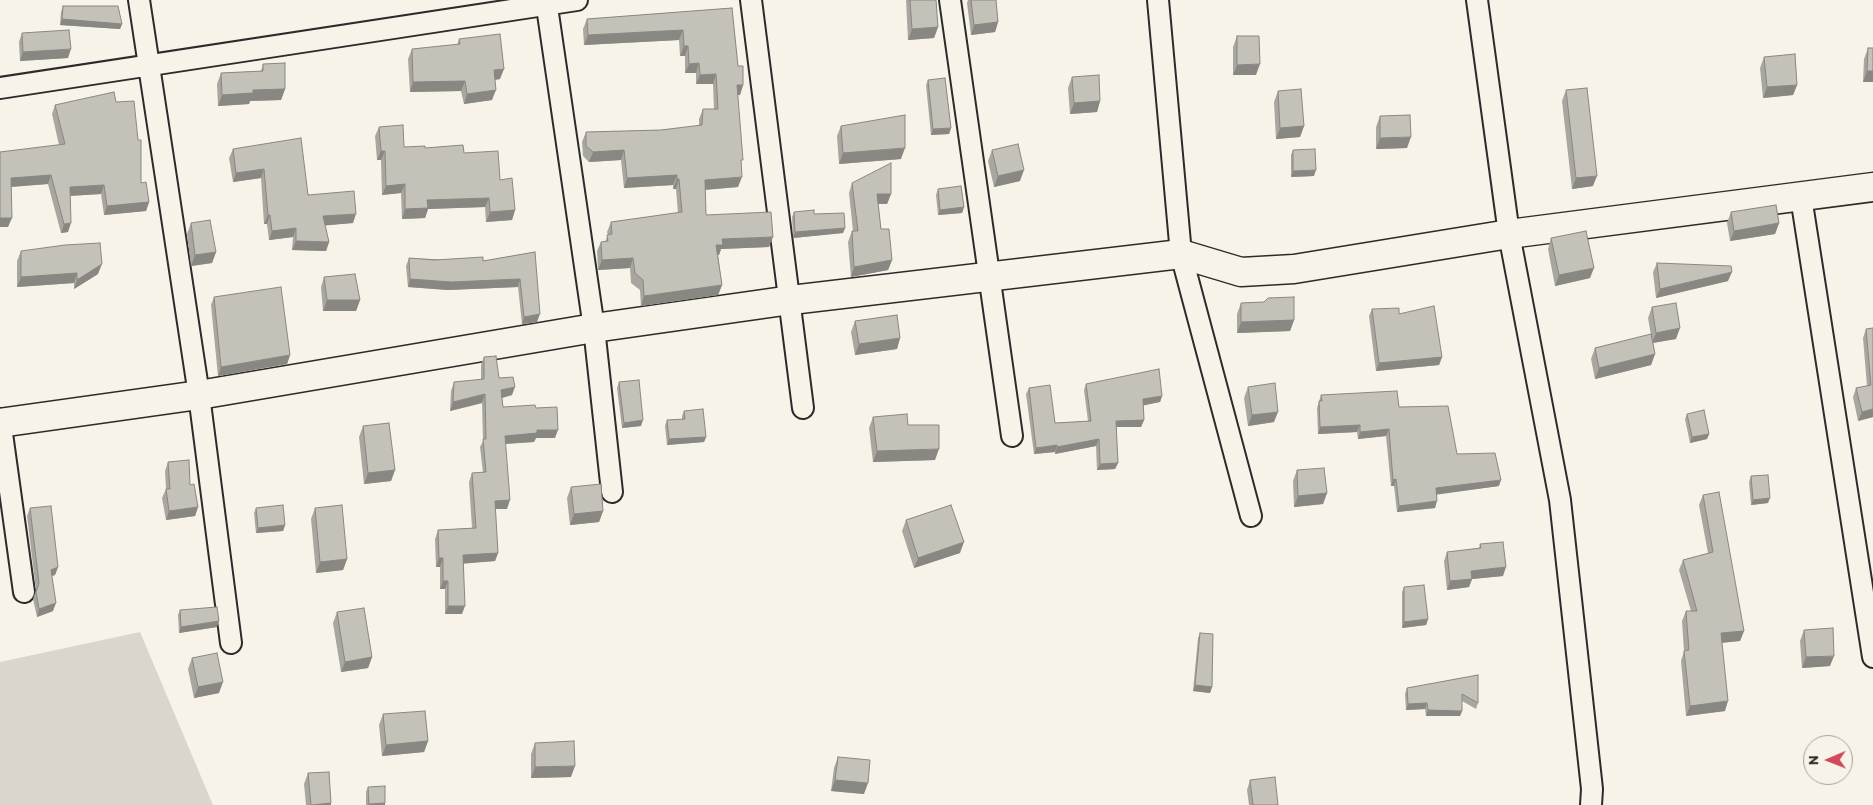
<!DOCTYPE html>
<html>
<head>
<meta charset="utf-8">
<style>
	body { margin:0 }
	#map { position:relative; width:1873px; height:805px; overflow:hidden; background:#f7f3e8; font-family:Itim,sans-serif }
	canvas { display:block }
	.north { position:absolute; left:1803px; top:735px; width:50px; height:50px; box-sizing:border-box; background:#f7f3e8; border:1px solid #a5a39c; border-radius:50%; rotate:269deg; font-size:14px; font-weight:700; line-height:20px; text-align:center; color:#2b2b2b }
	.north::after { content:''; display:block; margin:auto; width:18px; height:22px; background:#d1495b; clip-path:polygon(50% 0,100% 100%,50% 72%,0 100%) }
</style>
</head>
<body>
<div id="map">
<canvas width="1873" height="805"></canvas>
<div class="north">N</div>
</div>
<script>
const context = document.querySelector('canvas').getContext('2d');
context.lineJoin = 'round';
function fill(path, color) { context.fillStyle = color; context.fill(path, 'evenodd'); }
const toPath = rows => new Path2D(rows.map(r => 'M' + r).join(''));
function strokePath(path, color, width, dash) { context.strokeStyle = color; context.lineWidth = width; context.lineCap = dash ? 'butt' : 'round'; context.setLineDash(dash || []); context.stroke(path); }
fill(toPath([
	[140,632,213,805,0,805,0,662]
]), '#dad6cc');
const street = toPath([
	[139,0,199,395,231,643],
	[546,0,594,328,612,492],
	[751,0,803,408],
	[950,0,1012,436],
	[1158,0,1181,254,1251,516],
	[1477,0,1509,234,1560,500,1592,789,1591,805],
	[0,88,577,0],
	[1801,197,1873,657],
	[0,419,24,592]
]);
const secondary = toPath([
	[0,423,199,395,594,328,791,300,1181,254,1241,272,1294,269,1509,234,1873,187]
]);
strokePath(street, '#2b2b2b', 24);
strokePath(secondary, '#2b2b2b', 31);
strokePath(street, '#f7f3e8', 20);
strokePath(secondary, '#f7f3e8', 28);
fill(toPath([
	[906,0,936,0,938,27,934,38,908,40],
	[968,0,996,0,998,22,995,32,971,35,967,3],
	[63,6,122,24,120,29,60,25,61,12],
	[732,8,738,66,743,85,740,95,737,95,741,165,738,187,705,190,706,215,769,247,721,249,719,255,718,255,722,285,718,295,641,306,640,290,631,283,630,268,598,270,597,251,601,242,605,242,608,235,607,232,611,222,678,213,676,189,673,189,673,185,624,188,621,160,589,162,583,156,582,142,586,132,661,130,699,126,699,119,703,109,714,109,713,84,696,84,696,73,685,73,685,56,680,56,679,40,584,45,583,29,587,19],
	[22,33,68,58,20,61,19,42],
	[1237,36,1256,75,1233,75,1233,47],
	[459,39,500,79,495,80,492,100,464,104,461,91,410,92,408,59,412,49,457,45],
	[1868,48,1873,82,1863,82,1864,59],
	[1764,57,1797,85,1793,95,1763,98,1760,68],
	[263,64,285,89,281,100,250,101,249,104,218,106,217,84,221,73,261,71],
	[1072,77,1100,101,1097,112,1070,114,1068,88],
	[928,80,951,128,949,134,931,135,926,85],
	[1566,90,1593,186,1572,189,1562,101],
	[1278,91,1304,126,1300,137,1276,139,1274,102],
	[116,102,141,183,149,202,146,211,104,215,101,194,70,196,68,232,61,233,48,184,11,187,8,227,0,227,0,152,59,145,52,114,55,105],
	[1380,116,1407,148,1376,149,1376,127],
	[841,126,901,159,839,164,837,136],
	[379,127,404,147,425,148,464,153,500,180,515,210,512,220,486,222,485,207,428,209,425,218,402,219,401,193,382,195,381,160,377,160,375,136],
	[233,149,308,195,353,223,325,225,329,242,326,251,292,250,293,237,269,240,267,224,264,224,261,178,233,182,229,158],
	[992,150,1020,181,994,187,988,161],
	[1293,150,1314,176,1291,177,1291,155],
	[852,183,891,194,887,204,878,204,881,229,892,260,888,270,851,277,848,242,852,231,853,231,849,193],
	[938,189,964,207,962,213,938,215,936,195],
	[794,212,814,214,845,228,843,233,793,238,792,217],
	[1731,212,1779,223,1775,234,1730,241,1727,223],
	[191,223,216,252,212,263,191,266,187,234],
	[1551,238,1590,278,1555,286,1548,249],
	[21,251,98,274,74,289,74,283,17,287,17,261],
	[535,252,537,322,522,324,518,287,448,290,408,287,406,266,409,258,483,261],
	[1657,263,1728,281,1656,298,1653,272],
	[324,277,360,300,356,311,323,311,321,287],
	[214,297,290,355,287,364,218,376,211,305],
	[1264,302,1294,320,1290,331,1237,333,1237,314,1241,303],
	[1652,307,1676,339,1653,343,1655,354,1651,365,1595,379,1591,359,1595,348,1651,335,1648,318],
	[1372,309,1399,314,1442,357,1439,365,1376,371,1369,316],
	[855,321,900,338,897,349,855,355,851,332],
	[1873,328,1873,417,1858,421,1853,397,1856,388,1867,386,1863,338,1866,329],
	[484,357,512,395,502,398,503,407,536,408,555,438,536,438,534,442,505,444,507,509,495,509,498,553,495,561,464,563,462,614,445,614,445,589,440,589,440,567,436,567,435,539,438,530,472,528,469,482,472,473,483,473,480,447,483,441,482,403,450,411,451,391,454,382,481,380,481,365],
	[619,382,641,426,622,428,617,388],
	[1086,384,1162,396,1160,402,1143,405,1144,420,1141,427,1116,427,1118,463,1115,469,1097,470,1096,446,1055,454,1055,452,1034,454,1026,394,1029,388,1055,423,1088,421,1084,390],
	[1248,387,1274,422,1248,426,1244,398],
	[1321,395,1399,407,1457,454,1499,486,1437,494,1435,508,1397,512,1394,486,1391,486,1386,436,1358,439,1357,432,1318,434,1317,408],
	[684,411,706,437,704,442,667,445,665,426,667,420,682,419,682,416],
	[1687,414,1709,434,1707,439,1690,443,1685,419],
	[873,417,908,425,935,460,873,462,869,428],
	[363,426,395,470,391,481,364,484,359,437],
	[168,462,190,485,198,507,195,516,166,520,162,498,166,489,165,471],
	[1297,470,1327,493,1323,504,1294,507,1293,481],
	[1751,476,1768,503,1751,505,1749,482],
	[571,487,603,511,599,522,570,525,567,498],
	[1703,495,1744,631,1740,641,1722,643,1725,711,1686,716,1681,661,1684,651,1682,621,1686,611,1691,611,1679,570,1683,560,1708,553,1699,505],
	[30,508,58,567,55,575,52,576,53,611,37,617,33,599,36,590,27,516],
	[256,508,285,525,283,531,256,533,254,513],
	[315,508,347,559,343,570,316,573,311,519],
	[906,520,960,553,914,568,902,531],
	[1480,544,1503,576,1472,579,1469,587,1447,590,1444,561,1447,552,1479,548],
	[1404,587,1428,619,1426,625,1402,628,1402,592],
	[180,610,217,627,179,633,178,615],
	[337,612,372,657,368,668,341,672,333,623],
	[1804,630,1830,666,1802,668,1800,641],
	[1200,633,1212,687,1210,693,1193,691,1198,638],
	[192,658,219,693,194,698,188,669],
	[1478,675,1478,703,1476,709,1462,701,1462,711,1460,716,1426,716,1425,709,1406,710,1405,694,1407,688],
	[383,714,428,741,424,752,382,756,379,725],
	[535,743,571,777,531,778,531,754],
	[838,757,864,794,831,791,834,768],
	[308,773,331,803,331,805,306,805,304,784],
	[1250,780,1278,805,1249,805,1247,790],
	[368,787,385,803,385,805,366,805,366,792]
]), '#a9a69f');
fill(toPath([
	[62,19,122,24,120,29,60,25],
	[998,22,995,32,971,35,974,25],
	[938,27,934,38,908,40,912,29],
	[683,30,679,40,584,45,588,35],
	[684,46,688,46,685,56,680,56],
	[71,49,68,58,20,61,23,52],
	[699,63,696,73,685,73,689,64],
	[1260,64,1256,75,1233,75,1237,65],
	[504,69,500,79,490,80,494,70],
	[1867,71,1873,71,1873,82,1863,82],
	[716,74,713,84,696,84,700,75],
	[465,81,461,91,410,92,413,82],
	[737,85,743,85,740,95,733,95],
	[1797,85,1793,95,1763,98,1767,87],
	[285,89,281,100,250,101,249,104,218,106,222,95,253,90],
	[496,90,492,100,464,104,467,94],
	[1100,101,1097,112,1070,114,1074,103],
	[1304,126,1300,137,1276,139,1280,128],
	[951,128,949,134,931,135,933,129],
	[1411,137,1407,148,1376,149,1380,138],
	[905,148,901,159,839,164,843,153],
	[624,150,621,160,589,162,593,152],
	[381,151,385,151,381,160,377,160],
	[264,169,261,178,233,182,236,173],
	[1024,170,1020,181,994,187,998,176],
	[1316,170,1314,176,1291,177,1293,171],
	[51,175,48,184,8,187,11,178],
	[677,175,673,185,624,188,627,178],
	[1597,176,1593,186,1572,189,1576,178],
	[742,177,738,187,701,190,705,180],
	[677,179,679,179,676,189,673,189],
	[405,184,401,193,382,195,386,186],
	[104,185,101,194,67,196,70,187],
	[877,194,891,194,887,204,873,204],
	[489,198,485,207,428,209,425,218,402,219,405,209,427,200],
	[149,202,146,211,104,215,107,206],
	[964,207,962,213,938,215,940,210],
	[515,210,512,220,486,222,490,212],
	[356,214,353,223,320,226,323,216],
	[268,215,270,215,267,224,264,224],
	[0,218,12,218,8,227,0,227],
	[71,223,68,232,61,233,64,224],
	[1779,223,1775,234,1730,241,1734,231],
	[296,228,293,237,269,240,272,231],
	[845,228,843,233,793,238,795,232],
	[773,237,769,247,721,249,719,255,713,255,716,245,722,239],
	[296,241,329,242,326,251,292,250],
	[216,252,212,263,191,266,195,255],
	[633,258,630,268,598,270,602,260],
	[892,260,888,270,851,277,854,267],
	[102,264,98,274,74,289,77,280],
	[1594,268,1590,278,1555,286,1559,275],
	[1732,272,1728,281,1656,298,1660,289],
	[77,273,74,283,17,287,21,277],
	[410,279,520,279,518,287,448,290,408,287],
	[722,285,718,295,641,306,644,296],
	[327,300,360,300,356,311,323,311],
	[540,314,537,322,522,324,524,317],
	[1294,320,1290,331,1237,333,1241,322],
	[1680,328,1676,339,1652,343,1656,333],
	[900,338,897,349,855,355,859,344],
	[1655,354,1651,365,1595,379,1599,368],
	[290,355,287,364,218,376,221,367],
	[1442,357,1439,365,1376,371,1379,363],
	[515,387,512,395,498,399,501,390],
	[485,394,482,403,450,411,453,402],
	[1162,396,1160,402,1141,406,1143,399],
	[1873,409,1873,417,1858,421,1862,412],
	[1278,412,1274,422,1248,426,1252,415],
	[643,420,641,426,622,428,624,423],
	[1144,420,1141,427,1113,427,1116,421],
	[1360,425,1357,432,1318,434,1320,427],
	[1389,429,1386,436,1358,439,1360,432],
	[537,430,558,430,555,438,536,438,534,442,502,444,505,436],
	[1709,434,1707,439,1690,443,1692,437],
	[706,437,704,442,667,445,669,439],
	[1099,439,1096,446,1055,454,1057,447],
	[1057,445,1055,452,1034,454,1036,448],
	[939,449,935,460,873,462,877,451],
	[1118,463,1115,469,1097,470,1100,464],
	[395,470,391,481,364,484,368,473],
	[1396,479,1394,486,1391,486,1393,480],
	[1501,480,1499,486,1434,495,1436,488],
	[1327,493,1323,504,1294,507,1298,496],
	[1770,498,1768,503,1751,505,1753,500],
	[510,500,507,509,492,509,495,501],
	[1437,501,1435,508,1397,512,1399,506],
	[198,507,195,516,166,520,169,511],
	[603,511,599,522,570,525,574,514],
	[285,525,283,531,256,533,258,528],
	[964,542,960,553,914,568,918,558],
	[498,553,495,561,460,564,463,555],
	[439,558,443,558,440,567,436,567],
	[347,559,343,570,316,573,320,562],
	[58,567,55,575,48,577,51,570],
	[1506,567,1503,576,1472,579,1469,587,1447,590,1450,581,1471,571],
	[443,581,448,581,445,589,440,589],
	[56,603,53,611,37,617,39,609],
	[448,606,465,606,462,614,445,614],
	[1428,619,1426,625,1402,628,1404,622],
	[219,621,217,627,179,633,181,627],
	[1744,631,1740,641,1717,643,1721,633],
	[1834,656,1830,666,1802,668,1806,657],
	[372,657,368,668,341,672,345,662],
	[223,682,219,693,194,698,198,687],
	[1195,685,1212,687,1210,693,1193,691],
	[1728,701,1725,711,1686,716,1690,706],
	[1427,703,1425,709,1406,710,1408,704],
	[1428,710,1462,711,1460,716,1426,716],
	[428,741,424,752,382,756,386,745],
	[575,766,571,777,531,778,535,767],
	[835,780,868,783,864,794,831,791],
	[331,803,331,805,311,805],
	[385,803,385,805,368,805,369,804]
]), '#898782');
const building = toPath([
	[910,0,936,0,938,27,912,29,910,0],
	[971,0,996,0,998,22,974,25,971,0],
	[63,6,118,6,122,24,62,19,63,6],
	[732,8,738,66,743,66,743,85,737,85,743,160,741,160,742,177,705,180,706,215,771,212,773,237,722,239,723,245,716,245,722,285,644,296,643,280,635,273,633,258,602,260,601,242,608,241,607,235,612,234,611,222,682,212,679,179,677,179,677,175,627,178,624,150,593,152,586,146,586,132,661,130,702,125,703,109,718,109,716,74,700,75,699,63,689,64,688,46,684,46,683,30,588,35,587,19,732,8],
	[69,30,71,49,23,52,22,33,69,30],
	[500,34,504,69,494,70,496,90,467,94,465,81,413,82,412,49,460,44,459,39,500,34],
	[1237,36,1259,36,1260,64,1237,65,1237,36],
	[1868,48,1873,48,1873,71,1867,71,1868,48],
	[1795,54,1797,85,1767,87,1764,57,1795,54],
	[285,63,285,89,253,90,253,93,222,95,221,73,263,71,263,64,285,63],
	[1099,75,1100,101,1074,103,1072,77,1099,75],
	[945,78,951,128,933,129,928,80,945,78],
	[1587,88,1597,176,1576,178,1566,90,1587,88],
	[1301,89,1304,126,1280,128,1278,91,1301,89],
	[114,92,116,102,134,101,138,140,141,140,141,183,146,182,149,202,107,206,104,185,70,187,71,223,64,224,51,175,11,178,12,218,0,218,0,152,65,144,55,105,114,92],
	[905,115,905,148,843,153,841,126,905,115],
	[1410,115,1411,137,1380,138,1380,116,1410,115],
	[403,125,404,147,425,146,425,148,463,145,464,153,498,151,500,180,512,178,515,210,490,212,489,198,427,200,428,208,405,209,405,184,386,186,385,151,381,151,379,127,403,125],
	[301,138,308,195,354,191,356,214,323,216,329,242,296,241,296,228,272,231,270,215,268,215,264,169,236,173,233,149,301,138],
	[1018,144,1024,170,998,176,992,150,1018,144],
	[1315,149,1316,170,1293,171,1293,150,1315,149],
	[891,163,891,194,877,194,881,229,889,229,892,260,854,267,852,231,858,231,852,183,891,163],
	[961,186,964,207,940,210,938,189,961,186],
	[1776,205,1779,223,1734,231,1731,212,1776,205],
	[814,210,814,214,844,213,845,228,795,232,794,212,814,210],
	[210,220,216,252,195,255,191,223,210,220],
	[1586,231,1594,268,1559,275,1551,238,1586,231],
	[100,243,102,264,77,280,77,273,21,277,21,251,65,245,100,243],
	[535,252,540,314,524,317,520,279,451,282,410,279,409,258,435,260,483,257,483,261,535,252],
	[1657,263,1731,266,1732,272,1660,289,1657,263],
	[355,274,360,300,327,300,324,277,355,274],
	[281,287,290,355,221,367,214,297,281,287],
	[1294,297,1294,320,1241,322,1241,303,1264,302,1268,298,1294,297],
	[1676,303,1680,328,1656,333,1652,307,1676,303],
	[1434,306,1442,357,1379,363,1372,309,1399,308,1399,314,1434,306],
	[897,315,900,338,859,344,855,321,897,315],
	[1873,328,1873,409,1862,412,1856,388,1871,385,1866,329,1873,328],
	[1651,334,1655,354,1599,368,1595,348,1651,334],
	[496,356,499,378,513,377,515,387,501,390,503,407,535,405,536,408,557,407,558,430,537,430,537,433,505,436,510,500,495,501,498,553,463,555,465,606,448,606,448,581,443,581,443,558,439,558,438,530,476,528,472,473,486,472,483,439,486,439,485,394,453,402,454,382,484,379,484,357,496,356],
	[1159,369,1162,396,1143,399,1144,420,1116,421,1118,463,1100,464,1099,439,1057,447,1057,445,1036,448,1029,388,1050,385,1055,423,1091,421,1086,384,1159,369],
	[639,380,643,420,624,423,619,382,639,380],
	[1275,383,1278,412,1252,415,1248,387,1275,383],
	[1397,391,1399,407,1448,406,1457,454,1495,453,1501,480,1436,488,1437,501,1399,506,1396,479,1393,480,1389,429,1360,432,1360,425,1320,427,1319,401,1322,401,1321,395,1397,391],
	[703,409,706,437,669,439,667,420,685,419,684,411,703,409],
	[1704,410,1709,434,1692,437,1687,414,1704,410],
	[907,414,908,425,939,425,939,449,877,451,873,417,907,414],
	[389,423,395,470,368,473,363,426,389,423],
	[189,460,190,485,194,484,198,507,169,511,166,489,170,489,168,462,189,460],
	[1324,468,1327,493,1298,496,1297,470,1324,468],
	[1768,475,1770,498,1753,500,1751,476,1768,475],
	[601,484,603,511,574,514,571,487,601,484],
	[1719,492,1744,631,1721,633,1728,701,1690,706,1684,651,1689,650,1686,611,1697,611,1683,560,1713,552,1703,495,1719,492],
	[283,505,285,525,258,528,256,508,283,505],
	[342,505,347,559,320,562,315,508,342,505],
	[951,505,964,542,918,558,906,520,951,505],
	[51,506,58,567,51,570,56,603,39,609,36,592,39,583,30,508,51,506],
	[1503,542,1506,567,1471,571,1472,579,1450,581,1447,552,1481,548,1480,544,1503,542],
	[1424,585,1428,619,1404,622,1404,587,1424,585],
	[217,607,219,621,181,627,180,610,217,607],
	[364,608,372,657,345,662,337,612,364,608],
	[1833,628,1834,656,1806,657,1804,630,1833,628],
	[1200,633,1213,634,1212,687,1195,685,1200,633],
	[217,653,223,682,198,687,192,658,217,653],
	[1478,675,1478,703,1462,694,1462,711,1428,710,1427,703,1408,704,1407,688,1478,675],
	[425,711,428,741,386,745,383,714,425,711],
	[574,741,575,766,535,767,535,743,574,741],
	[838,757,870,760,868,783,835,780,838,757],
	[329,772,331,803,311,805,308,773,329,772],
	[1275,777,1278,805,1253,805,1250,780,1275,777],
	[385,786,385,803,369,804,368,787,385,786]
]);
fill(building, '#c4c1b9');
strokePath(building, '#898782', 1);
</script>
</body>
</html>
